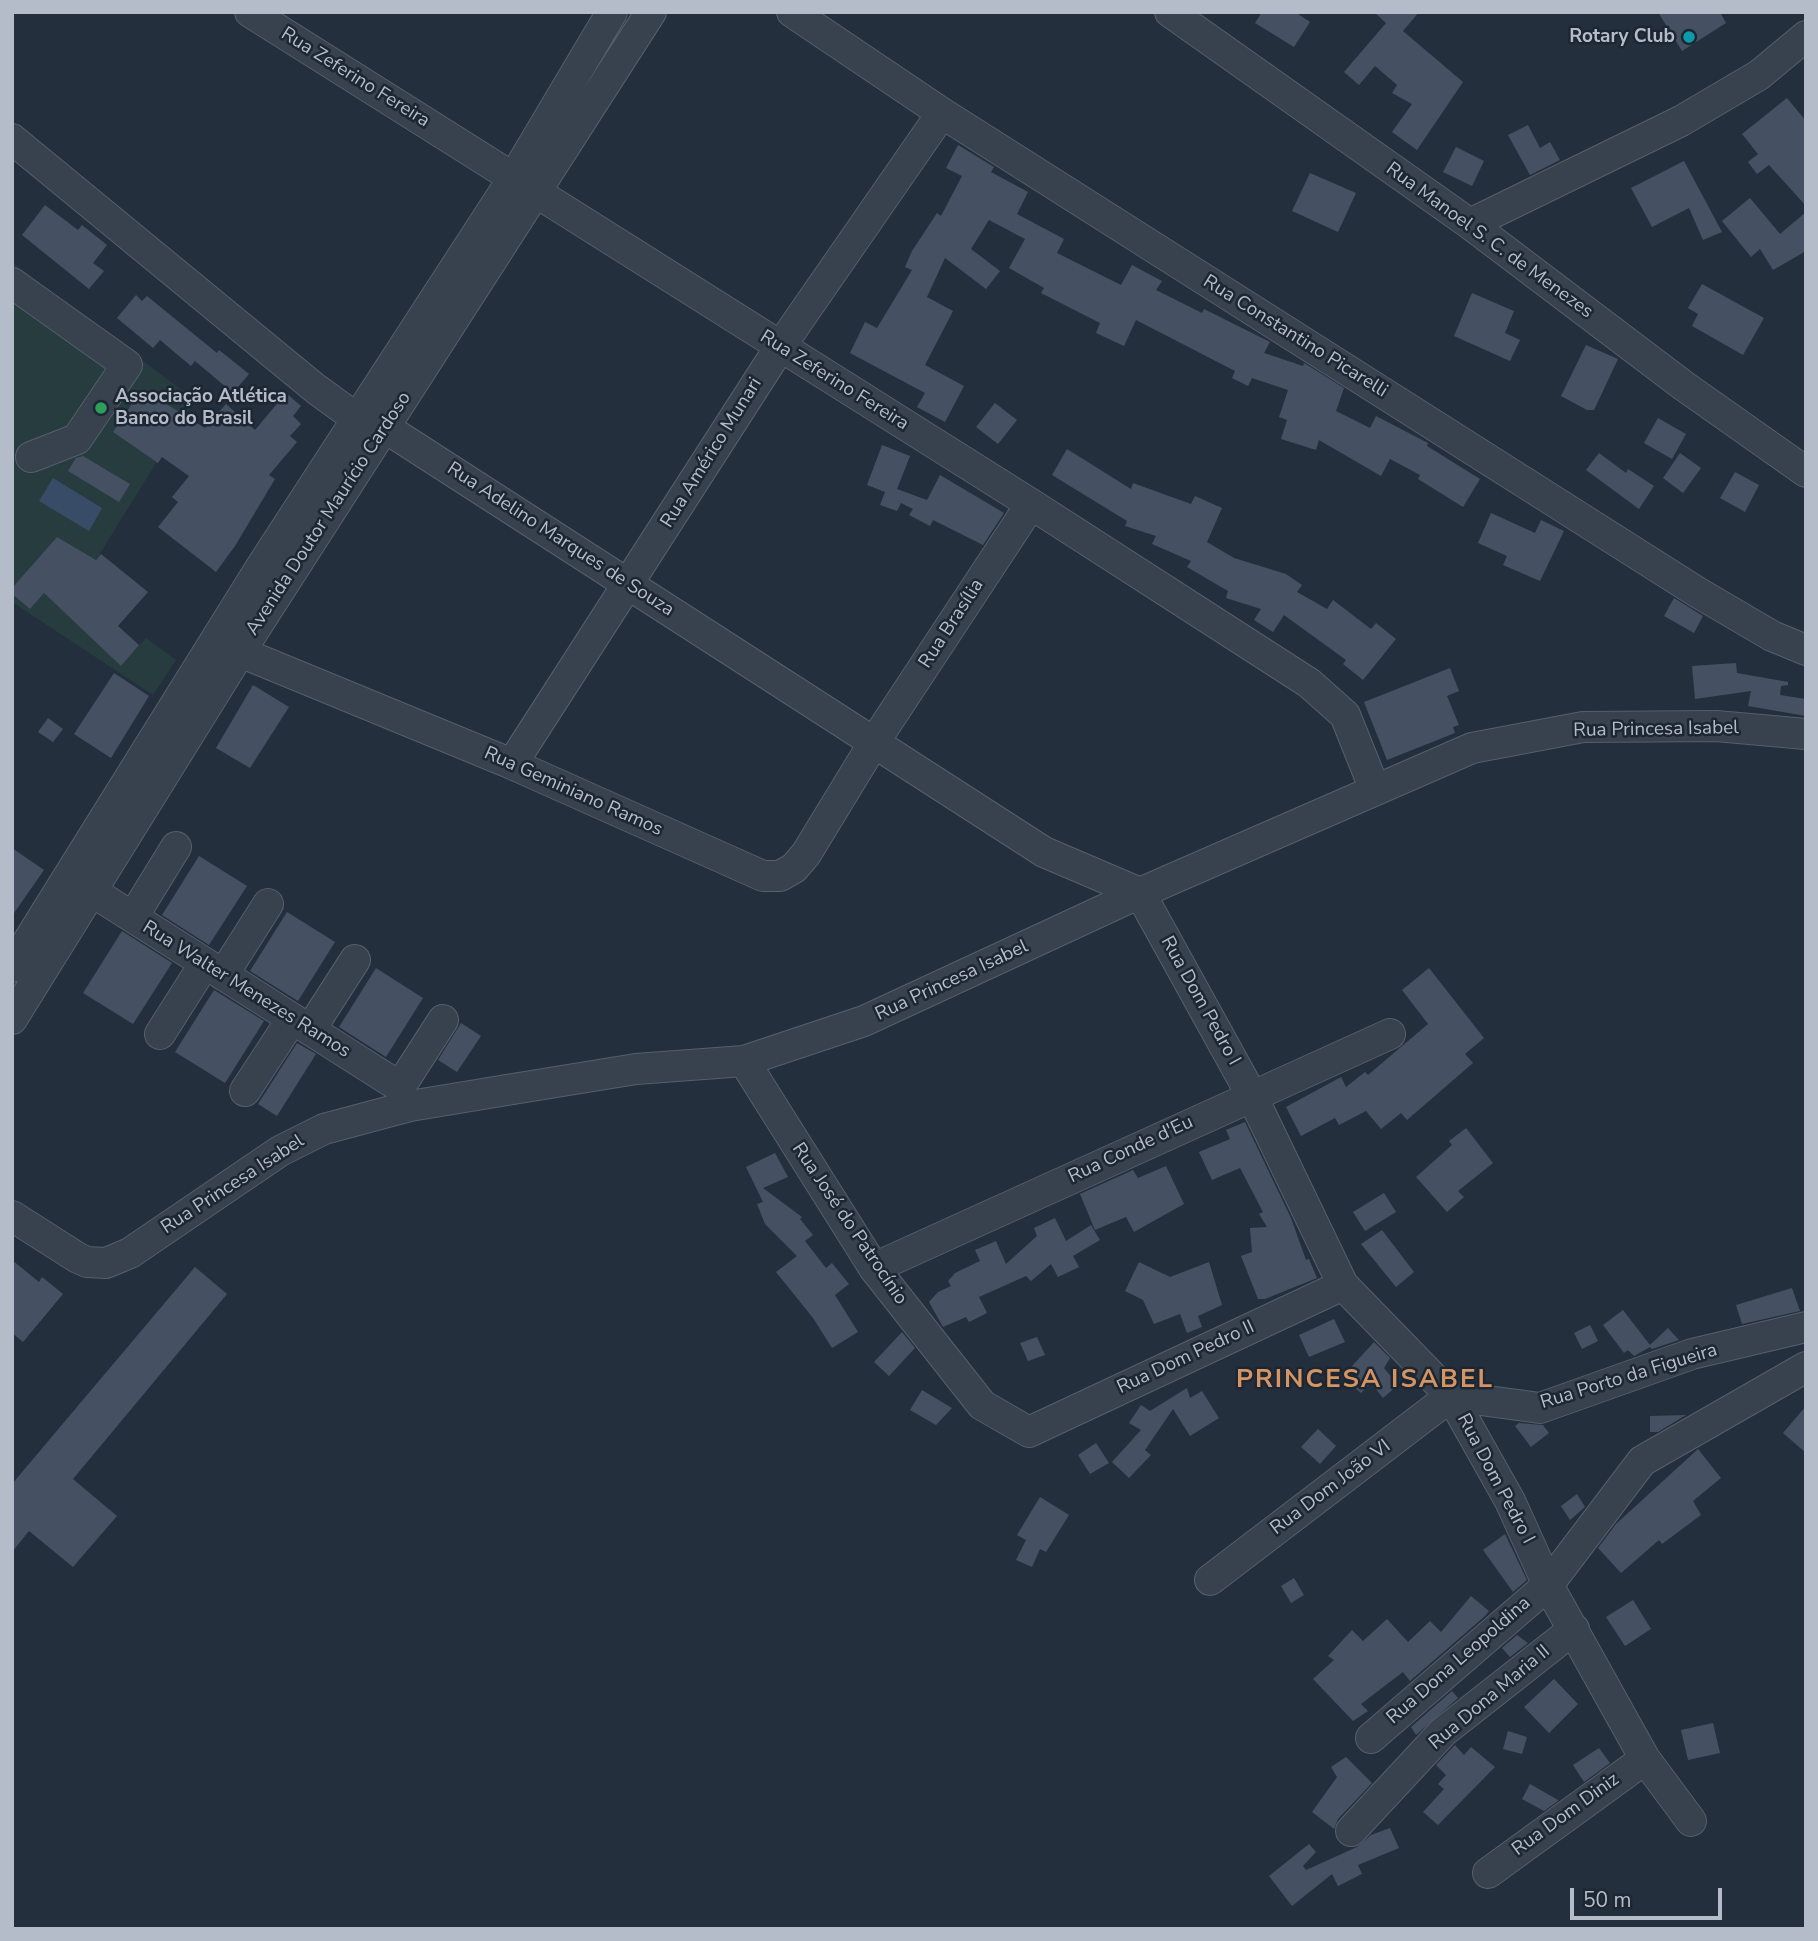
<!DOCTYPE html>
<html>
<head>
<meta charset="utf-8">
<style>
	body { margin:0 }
	#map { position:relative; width:1818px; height:1941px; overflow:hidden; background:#242f3e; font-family:"Nunito Sans",sans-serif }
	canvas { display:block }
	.frame { position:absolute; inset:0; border:14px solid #b4bcc9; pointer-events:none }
	.scale { position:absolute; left:1570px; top:1888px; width:152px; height:32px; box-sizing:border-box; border:4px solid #b4bcc9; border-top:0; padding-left:9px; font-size:21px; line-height:24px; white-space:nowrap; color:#b4bcc9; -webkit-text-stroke:5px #1d2633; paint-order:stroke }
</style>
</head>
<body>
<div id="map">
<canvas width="1818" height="1941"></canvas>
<div class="frame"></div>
<div class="scale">50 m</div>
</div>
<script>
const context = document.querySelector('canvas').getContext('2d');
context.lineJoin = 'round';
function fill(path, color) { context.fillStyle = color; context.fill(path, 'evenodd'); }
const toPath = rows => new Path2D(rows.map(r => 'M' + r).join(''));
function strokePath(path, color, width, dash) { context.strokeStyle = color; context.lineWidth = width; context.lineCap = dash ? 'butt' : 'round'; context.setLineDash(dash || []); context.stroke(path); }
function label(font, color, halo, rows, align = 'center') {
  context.font = font + ' "Nunito Sans",sans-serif'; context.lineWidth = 5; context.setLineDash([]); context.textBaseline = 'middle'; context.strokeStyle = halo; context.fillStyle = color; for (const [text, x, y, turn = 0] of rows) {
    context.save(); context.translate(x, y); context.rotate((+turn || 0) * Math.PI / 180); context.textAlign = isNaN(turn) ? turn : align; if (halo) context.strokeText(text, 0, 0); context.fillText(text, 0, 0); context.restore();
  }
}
fill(toPath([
	[12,262,195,400,96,560,57,537,12,588],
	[44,593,121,665,146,638,176,660,153,695,12,602,12,594,30,609]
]), '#263c3f');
fill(toPath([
	[53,478,102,508,89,531,39,501]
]), '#394c67');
fill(toPath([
	[1262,12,1295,12,1310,22,1294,47,1255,23],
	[1374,12,1419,12,1403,31,1463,82,1417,150,1392,132,1412,104,1392,93,1397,85,1375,66,1359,85,1344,72,1386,23],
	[1658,12,1720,12,1726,23,1682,51],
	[1787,98,1806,121,1806,206,1769,165,1757,174,1748,162,1758,154,1742,134],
	[1528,125,1540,148,1550,142,1560,160,1530,175,1508,135],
	[958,145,994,167,991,172,1028,192,1017,214,1064,239,1057,253,1121,285,1132,265,1162,281,1156,290,1202,313,1204,309,1270,342,1264,353,1303,366,1304,363,1344,388,1336,411,1370,428,1376,416,1428,443,1427,446,1480,479,1463,507,1418,479,1420,475,1390,459,1381,476,1319,440,1316,450,1281,439,1287,420,1279,417,1288,390,1252,378,1248,386,1232,378,1235,371,1136,320,1124,346,1096,333,1100,323,1041,293,1044,288,1009,268,1025,239,989,220,971,249,1000,271,986,289,945,258,927,297,953,311,925,365,964,386,945,422,917,407,925,393,850,353,865,322,877,328,912,270,905,267,912,251,937,213,941,216,962,176,946,168],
	[1456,147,1484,161,1472,186,1443,172],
	[1684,161,1722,232,1703,240,1689,208,1652,227,1631,188],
	[1310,173,1356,193,1338,232,1292,211],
	[1750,198,1780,234,1806,212,1806,251,1773,270,1760,249,1751,257,1722,221],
	[45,205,78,230,82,225,107,245,93,263,104,271,89,289,22,235],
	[1702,284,1764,318,1743,355,1692,326,1698,314,1688,308],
	[1472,293,1514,311,1505,333,1520,340,1510,361,1454,336],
	[136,295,142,301,147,296,217,353,219,350,249,374,233,393,195,361,191,366,160,340,153,348,117,318],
	[1586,345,1618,359,1594,410,1587,410,1561,396],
	[142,389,205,428,226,404,255,430,286,393,301,406,293,416,301,424,290,436,297,442,269,475,275,479,235,546,216,572,158,527,178,502,172,497,189,476,162,457,158,463,113,432],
	[995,403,1017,420,998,444,976,427],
	[1658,418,1686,434,1672,459,1644,443],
	[882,445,910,456,897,489,927,500,940,475,1004,513,983,545,933,520,930,526,909,515,913,509,901,503,897,511,880,505,885,492,867,485],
	[1067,449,1131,489,1133,483,1191,504,1195,496,1222,508,1207,542,1234,558,1286,574,1302,585,1297,592,1327,609,1333,600,1371,629,1376,623,1396,639,1363,680,1343,664,1346,660,1284,615,1273,632,1254,620,1261,609,1226,598,1228,591,1187,567,1191,561,1152,544,1156,536,1125,526,1127,521,1052,475],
	[1599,453,1626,473,1628,469,1654,486,1639,509,1586,470],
	[1680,453,1701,468,1683,493,1663,478],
	[83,456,130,484,119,502,68,471,76,458],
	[1735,472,1759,485,1745,512,1720,498],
	[1491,513,1535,533,1541,520,1564,531,1540,581,1503,565,1507,556,1478,543],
	[57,537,96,560,101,554,148,592,118,626,139,645,121,666,44,593,30,609,12,594,12,588],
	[1674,598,1703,616,1694,633,1664,616],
	[1736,663,1737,673,1788,682,1788,685,1781,686,1780,695,1806,699,1806,716,1748,706,1751,691,1695,699,1692,666],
	[1450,668,1459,691,1447,696,1459,725,1453,727,1455,733,1387,760,1364,702],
	[114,673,149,696,111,758,74,734],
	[253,685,289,707,250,768,216,748],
	[48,718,63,729,53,742,38,732],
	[12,848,44,870,12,916],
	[199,856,247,886,209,945,162,915],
	[287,912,335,942,298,1001,250,971],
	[122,931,172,963,133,1024,83,993],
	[376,968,423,998,386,1057,339,1027],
	[1429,968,1484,1038,1465,1054,1473,1063,1407,1120,1401,1113,1381,1129,1366,1111,1339,1125,1335,1118,1301,1136,1286,1107,1341,1077,1346,1087,1365,1072,1368,1075,1428,1024,1402,990],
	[214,990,264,1021,225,1083,175,1052],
	[461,1023,481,1036,457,1072,438,1060],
	[297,1043,316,1054,277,1116,258,1104],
	[1245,1122,1291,1218,1306,1260,1309,1259,1317,1278,1265,1299,1258,1299,1241,1256,1252,1252,1250,1228,1267,1227,1259,1214,1263,1212,1240,1168,1212,1180,1199,1152,1230,1139,1226,1130],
	[1466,1128,1493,1163,1458,1191,1464,1197,1447,1212,1416,1177,1452,1145,1449,1141],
	[775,1153,788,1177,763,1188,802,1217,800,1219,813,1235,805,1241,826,1268,832,1263,849,1284,835,1295,858,1332,832,1348,813,1318,776,1272,797,1256,765,1224,757,1204,763,1202,746,1167],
	[1166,1166,1184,1204,1134,1232,1126,1217,1095,1230,1080,1194,1133,1170,1138,1178],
	[1384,1193,1396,1212,1365,1231,1353,1212],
	[1055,1218,1066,1241,1091,1225,1100,1240,1073,1256,1079,1267,1058,1277,1051,1264,1031,1281,1026,1276,979,1297,987,1313,969,1322,966,1317,943,1327,929,1302,938,1292,951,1286,948,1281,955,1273,980,1261,975,1250,996,1241,1006,1264,1037,1236,1034,1228],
	[1382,1230,1414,1272,1396,1287,1361,1244],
	[12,1260,39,1282,42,1277,63,1294,23,1342,12,1333],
	[1139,1262,1170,1277,1209,1262,1222,1305,1198,1316,1202,1327,1187,1333,1180,1314,1154,1324,1143,1300,1125,1291],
	[195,1267,227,1294,73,1479,117,1516,73,1567,29,1531,12,1552,12,1484],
	[1792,1288,1800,1311,1742,1324,1736,1305],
	[1623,1310,1650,1345,1668,1328,1679,1340,1652,1349,1650,1347,1634,1356,1628,1350,1624,1353,1603,1325],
	[1334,1319,1345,1342,1309,1357,1299,1335],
	[1590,1325,1598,1341,1582,1349,1574,1333],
	[902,1332,915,1348,889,1376,874,1362],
	[1037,1337,1045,1355,1028,1361,1020,1343],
	[1374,1342,1390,1358,1384,1368,1398,1385,1383,1398,1371,1383,1361,1393,1342,1377],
	[1187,1388,1190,1398,1202,1391,1219,1418,1190,1436,1173,1409,1145,1450,1151,1455,1129,1478,1112,1462,1141,1430,1129,1423,1141,1405,1150,1411],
	[922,1390,952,1408,936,1425,910,1410],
	[1806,1406,1806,1453,1783,1433],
	[1686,1415,1658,1432,1650,1432,1650,1416],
	[1519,1423,1543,1425,1549,1433,1531,1447,1515,1426],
	[1318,1429,1336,1446,1320,1464,1301,1447],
	[1096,1443,1109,1463,1090,1474,1078,1455],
	[1698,1449,1721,1478,1693,1501,1701,1515,1662,1544,1659,1540,1621,1573,1598,1548,1616,1524],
	[1577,1494,1585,1507,1570,1520,1561,1506],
	[1040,1497,1069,1515,1046,1552,1040,1549,1032,1567,1016,1560,1026,1540,1017,1535],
	[1505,1534,1527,1580,1513,1592,1483,1550],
	[1294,1578,1304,1595,1291,1603,1281,1586],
	[1471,1596,1489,1611,1485,1616,1410,1681,1403,1672,1361,1704,1368,1711,1353,1721,1313,1679,1334,1660,1328,1656,1352,1630,1363,1641,1387,1619,1408,1642,1430,1621,1441,1632],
	[1633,1600,1651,1629,1625,1646,1606,1617],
	[1517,1635,1528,1643,1510,1657,1502,1648],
	[1554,1679,1578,1704,1549,1733,1524,1707],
	[1452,1691,1458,1698,1416,1735,1411,1727],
	[1713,1723,1720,1753,1688,1760,1681,1730],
	[1508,1731,1527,1737,1522,1754,1503,1749],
	[1455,1745,1464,1755,1471,1747,1495,1767,1438,1825,1423,1812,1444,1789,1438,1784,1446,1775,1436,1765],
	[1599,1748,1610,1763,1584,1782,1573,1765],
	[1346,1757,1372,1783,1338,1819,1334,1829,1312,1812,1337,1777,1331,1767],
	[1530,1784,1558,1800,1558,1801,1544,1811,1522,1799],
	[1390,1828,1399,1848,1358,1865,1362,1874,1338,1886,1332,1874,1292,1906,1269,1876,1309,1844,1316,1852,1303,1866,1306,1870,1357,1847,1371,1835]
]), '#455162');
const minor = toPath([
	[250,12,1031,504,1309,683,1345,715,1375,790],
	[792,12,942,113,1697,592,1772,636,1806,650],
	[1170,12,1470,224,1684,386,1806,472],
	[12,139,316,389,356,418,384,427,1044,852,1140,893,1251,1094,1343,1285,1451,1396,1510,1501,1548,1585,1645,1759,1691,1821],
	[1470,224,1681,121,1759,75,1806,36],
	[12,283,127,365,77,439,31,457],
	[223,642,240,652,512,764,763,876,780,876,794,868,806,854,873,744,1031,504],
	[512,764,780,347,942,113],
	[93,892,400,1087,443,1020],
	[133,917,176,847],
	[12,967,261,567,514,177,612,12],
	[223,975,268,904],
	[12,1019,240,652,651,12],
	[310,1030,355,960],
	[160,1034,205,963],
	[744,1061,874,1268,982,1405,1029,1432,1343,1285],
	[245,1091,292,1019],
	[12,1216,78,1258,87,1262,106,1263,130,1253,280,1151,324,1129,410,1106,513,1089,636,1069,744,1061,864,1021,1140,893,1472,748,1583,727,1716,726,1806,734],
	[874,1268,1390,1034],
	[1210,1580,1451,1396,1540,1408,1692,1354,1806,1327],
	[1371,1738,1548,1585,1642,1461,1806,1367],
	[1351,1831,1443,1732,1574,1629],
	[1488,1873,1645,1759]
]);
strokePath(minor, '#565f6c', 32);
strokePath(minor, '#38414e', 30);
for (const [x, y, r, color] of [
	[1689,37,7,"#0f9aa8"],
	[101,408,7,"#2e9e5b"]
]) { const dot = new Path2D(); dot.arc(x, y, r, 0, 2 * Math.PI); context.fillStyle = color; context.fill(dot); strokePath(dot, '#1d2633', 2.5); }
label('bold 19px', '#b4bcc9', '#1d2633', [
	["Rotary Club",1675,37],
	["Associação Atlética",115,397,"left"],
	["Banco do Brasil",115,419,"left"]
], 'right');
label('19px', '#b4bcc9', '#1d2633', [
	["Rua Zeferino Fereira",355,78,32],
	["Rua Manoel S. C. de Menezes",1489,241,36],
	["Rua Constantino Picarelli",1295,337,32],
	["Rua Zeferino Fereira",834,381,32],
	["Rua Américo Munari",712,453,-58],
	["Avenida Doutor Maurício Cardoso",329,514,-57],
	["Rua Adelino Marques de Souza",560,540,33],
	["Rua Brasília",952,624,-57],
	["Rua Princesa Isabel",1656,730,-1],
	["Rua Geminiano Ramos",573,792,24],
	["Rua Princesa Isabel",952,981,-25],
	["Rua Walter Menezes Ramos",246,990,32],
	["Rua Dom Pedro I",1200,1001,61],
	["Rua Conde d'Eu",1131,1150,-25],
	["Rua Princesa Isabel",233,1185,-33],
	["Rua José do Patrocínio",849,1224,56],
	["Rua Dom Pedro II",1186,1358,-25],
	["Rua Porto da Figueira",1629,1377,-17],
	["Rua Dom Pedro I",1495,1479,62],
	["Rua Dom João VI",1331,1488,-37],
	["Rua Dona Leopoldina",1459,1661,-41],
	["Rua Dona Maria II",1490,1698,-40],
	["Rua Dom Diniz",1566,1815,-36]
]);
context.letterSpacing = '2px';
label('bold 26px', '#d59563', '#1d2633', [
	["PRINCESA ISABEL",1365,1381]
]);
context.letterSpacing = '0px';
</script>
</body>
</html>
